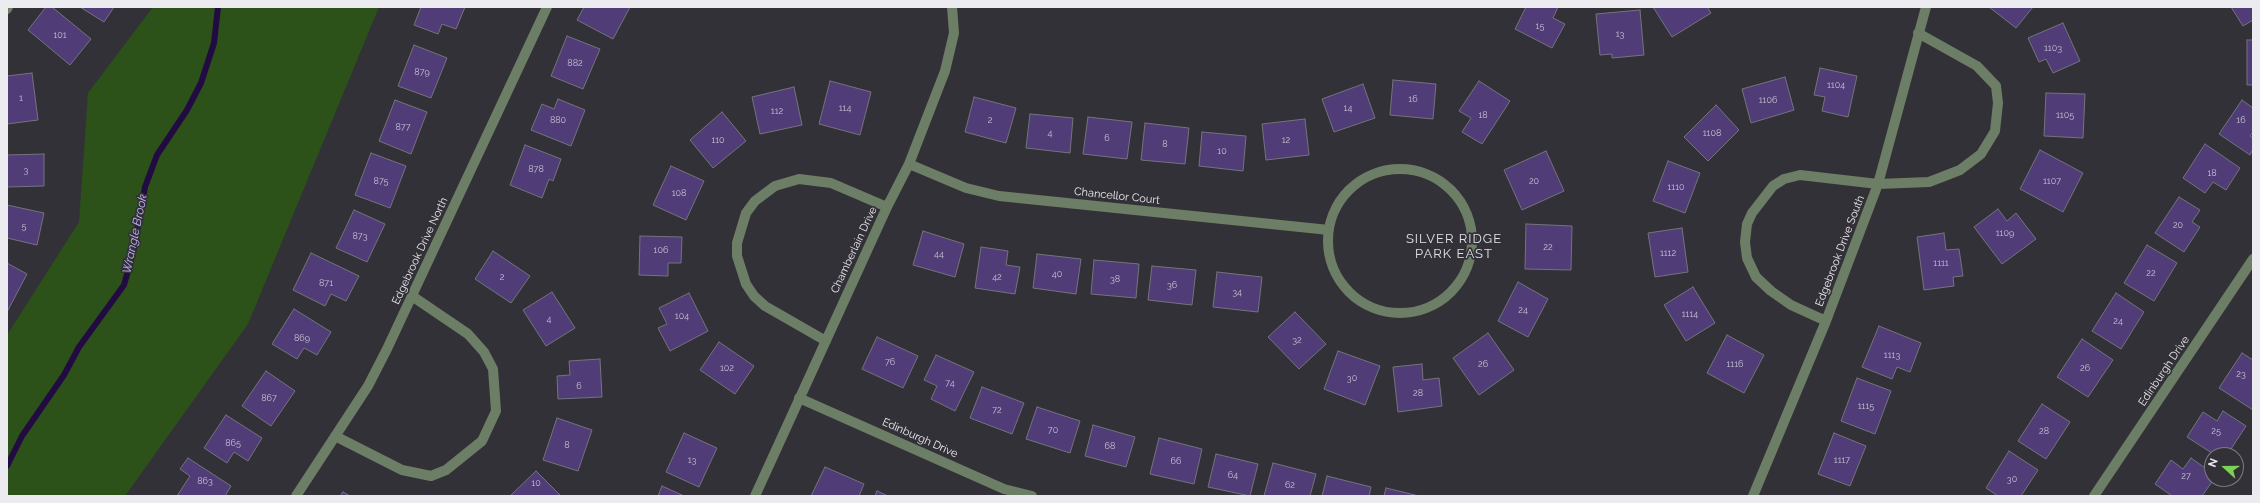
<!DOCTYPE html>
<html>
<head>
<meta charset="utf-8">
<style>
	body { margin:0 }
	#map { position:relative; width:2260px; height:503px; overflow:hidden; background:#333138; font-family:Raleway,sans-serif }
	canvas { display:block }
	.frame { position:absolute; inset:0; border:8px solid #ecebef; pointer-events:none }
	.north { position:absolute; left:2204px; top:447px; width:40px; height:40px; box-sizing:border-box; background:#333138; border:1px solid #7d7b81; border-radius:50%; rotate:291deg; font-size:11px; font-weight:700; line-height:16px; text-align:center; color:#ecebef }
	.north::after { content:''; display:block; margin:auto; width:14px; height:18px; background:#7dd154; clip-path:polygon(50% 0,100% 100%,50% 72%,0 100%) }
</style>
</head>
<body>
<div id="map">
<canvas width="2260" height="503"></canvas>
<div class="frame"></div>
<div class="north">N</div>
</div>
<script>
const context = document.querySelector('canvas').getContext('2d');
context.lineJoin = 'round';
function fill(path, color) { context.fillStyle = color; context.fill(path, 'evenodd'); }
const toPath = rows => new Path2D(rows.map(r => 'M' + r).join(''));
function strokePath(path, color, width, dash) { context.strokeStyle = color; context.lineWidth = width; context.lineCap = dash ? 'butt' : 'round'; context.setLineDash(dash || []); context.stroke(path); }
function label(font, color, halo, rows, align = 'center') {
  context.font = font + ' Raleway,sans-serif'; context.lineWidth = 3.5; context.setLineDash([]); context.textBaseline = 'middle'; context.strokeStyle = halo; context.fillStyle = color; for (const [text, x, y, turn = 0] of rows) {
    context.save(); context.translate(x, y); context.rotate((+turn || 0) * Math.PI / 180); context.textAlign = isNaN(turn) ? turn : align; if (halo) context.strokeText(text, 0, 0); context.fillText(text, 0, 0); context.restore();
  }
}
fill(toPath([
	[153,7,379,7,248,324,125,496,7,496,7,335,79,222,88,93]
]), '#2c5119');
strokePath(toPath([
	[7,466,22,436,64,375,79,347,124,285,133,253,145,187,157,155,187,110,201,83,214,43,218,7]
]), '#210b42', 6);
const building = toPath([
	[46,7,52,7,91,39,70,65,28,30,46,7],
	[80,7,114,7,104,22,80,7],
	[421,7,465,7,456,29,442,24,438,34,414,25,421,7],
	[584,7,630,7,613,39,577,20,584,7],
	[1526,7,1558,7,1553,18,1565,24,1552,48,1515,29,1526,7],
	[1653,7,1707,7,1711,13,1672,37,1653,7],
	[1989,7,2033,7,2016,28,1989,7],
	[2231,7,2253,7,2253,20,2243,26,2231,7],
	[1640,10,1644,55,1612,58,1612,54,1600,55,1596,14,1640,10],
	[2063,23,2080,61,2053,73,2046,59,2039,62,2028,38,2063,23],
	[567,36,600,49,583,89,551,76,567,36],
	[2247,40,2253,40,2253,85,2247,85,2247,40],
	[414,45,447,58,431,98,398,86,414,45],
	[1820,68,1857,76,1848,117,1822,111,1825,97,1814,95,1820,68],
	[32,73,38,120,7,124,7,76,32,73],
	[1785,77,1794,110,1751,123,1742,89,1785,77],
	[1393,80,1436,84,1433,119,1390,115,1393,80],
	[830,81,871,92,860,135,819,124,830,81],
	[1479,81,1510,101,1482,144,1462,132,1471,118,1459,111,1479,81],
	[1363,84,1375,118,1334,132,1322,99,1363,84],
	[794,87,802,125,760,134,752,97,794,87],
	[2046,93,2085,94,2083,138,2044,136,2046,93],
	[974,97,1016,108,1006,143,965,132,974,97],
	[558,99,585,110,571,146,531,130,542,104,554,109,558,99],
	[395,100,427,112,411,154,379,141,395,100],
	[2242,100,2253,108,2253,132,2250,136,2253,138,2253,149,2250,155,2219,134,2242,100],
	[1716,105,1739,130,1708,161,1684,137,1716,105],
	[722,112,746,141,713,168,690,140,722,112],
	[1030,114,1073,118,1070,153,1026,148,1030,114],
	[1088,117,1132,122,1127,159,1083,154,1088,117],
	[1305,119,1309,155,1266,160,1262,124,1305,119],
	[1145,123,1189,128,1185,164,1141,160,1145,123],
	[1202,132,1246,136,1243,171,1199,166,1202,132],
	[2205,144,2240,168,2226,190,2213,182,2205,193,2183,178,2205,144],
	[525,145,561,159,553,181,549,179,542,198,510,185,525,145],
	[2040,150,2083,173,2063,212,2020,189,2040,150],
	[1546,151,1564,191,1522,210,1504,170,1546,151],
	[371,153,406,166,390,208,355,195,371,153],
	[44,154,44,186,7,187,7,155,44,154],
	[1668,161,1700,173,1685,213,1653,201,1668,161],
	[671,166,704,181,686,220,653,205,671,166],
	[2179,197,2200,210,2192,222,2200,227,2184,252,2155,233,2179,197],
	[7,205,44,213,37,245,7,238,7,205],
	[1998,209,2007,221,2016,213,2036,239,2002,264,1974,227,1998,209],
	[354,210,385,224,367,262,336,248,354,210],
	[1526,224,1572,226,1571,270,1525,269,1526,224],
	[1682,228,1688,272,1655,277,1648,233,1682,228],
	[923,231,964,244,955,277,913,265,923,231],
	[1944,233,1946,250,1959,249,1963,276,1953,277,1954,286,1924,290,1917,237,1944,233],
	[640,236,682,237,681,263,668,263,668,276,639,275,640,236],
	[2147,245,2177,263,2154,301,2124,283,2147,245],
	[981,247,1008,251,1006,265,1020,267,1015,294,975,288,981,247],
	[493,251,530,276,511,303,475,279,493,251],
	[311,253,359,276,346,301,331,294,325,306,293,290,311,253],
	[1037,254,1081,259,1076,294,1033,288,1037,254],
	[1094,260,1139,264,1136,298,1091,294,1094,260],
	[7,263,27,274,7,312,7,263],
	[1152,266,1196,270,1192,305,1148,300,1152,266],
	[1217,272,1262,277,1258,312,1213,307,1217,272],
	[1518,282,1548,299,1528,337,1498,321,1518,282],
	[1693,287,1715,323,1686,341,1664,305,1693,287],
	[552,292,575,328,546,346,523,310,552,292],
	[689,293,708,331,670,351,658,328,667,324,659,308,689,293],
	[2116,293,2144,312,2121,349,2092,331,2116,293],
	[294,309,331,332,317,355,304,348,297,359,272,344,294,309],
	[1295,312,1326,344,1299,369,1268,337,1295,312],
	[1879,326,1921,343,1910,372,1897,367,1892,379,1862,367,1879,326],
	[1488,333,1514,370,1479,395,1453,358,1488,333],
	[1727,335,1764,355,1744,393,1707,373,1727,335],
	[877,337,918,356,903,388,862,369,877,337],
	[2082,339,2113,360,2088,397,2057,377,2082,339],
	[719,342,754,366,735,394,700,370,719,342],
	[1338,351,1380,366,1365,405,1324,389,1338,351],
	[2242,353,2253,360,2253,410,2219,388,2242,353],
	[936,355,974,372,955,411,931,399,937,386,924,380,936,355],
	[600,359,602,397,558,399,557,376,570,375,569,361,600,359],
	[1422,364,1423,380,1439,378,1442,406,1398,412,1393,367,1422,364],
	[266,371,295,391,271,426,242,406,266,371],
	[1857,378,1891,391,1875,434,1841,421,1857,378],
	[982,387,1024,403,1012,434,970,418,982,387],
	[2042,404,2070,422,2046,459,2018,441,2042,404],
	[1037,407,1080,421,1070,453,1026,439,1037,407],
	[2223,411,2246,426,2227,455,2215,455,2187,437,2203,412,2217,421,2223,411],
	[226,415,262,438,248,461,234,452,227,463,204,448,226,415],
	[557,418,592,430,578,471,543,460,557,418],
	[1093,425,1135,437,1126,467,1085,456,1093,425],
	[684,433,717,448,699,487,666,472,684,433],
	[1834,433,1866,446,1850,486,1818,474,1834,433],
	[1159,438,1202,449,1194,484,1150,474,1159,438],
	[2009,451,2038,470,2021,496,1998,496,1986,488,2009,451],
	[1216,454,1258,464,1250,496,1208,487,1216,454],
	[188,458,231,486,225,496,177,496,190,476,180,469,188,458],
	[2191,458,2212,473,2212,479,2214,479,2202,496,2172,496,2155,484,2171,460,2183,469,2191,458],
	[1273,463,1316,474,1310,496,1264,496,1273,463],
	[825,467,864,484,859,496,811,496,825,467],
	[536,471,561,496,510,496,536,471],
	[1327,476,1371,487,1369,496,1322,496,1327,476],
	[662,486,684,496,658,496,662,486],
	[1386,488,1419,496,1384,496,1386,488],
	[877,491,888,496,875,496,877,491],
	[343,492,350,496,340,496,343,492]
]);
fill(building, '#503d78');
strokePath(building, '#75737b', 1);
strokePath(toPath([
	[7,9,8,7],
	[909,164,966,188,999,196,1329,230],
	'1328 241a72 72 0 1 1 144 0a72 72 0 1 1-144 0Z',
	[1826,321,1791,305,1771,291,1756,277,1747,258,1745,242,1747,224,1752,213,1773,186,1784,179,1800,175,1878,184,1929,182,1960,170,1981,154,1995,131,1998,103,1996,86,1977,66,1918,33],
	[826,341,765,306,754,296,746,284,737,256,737,243,746,213,755,201,775,186,799,179,831,183,887,207],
	[799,398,1004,489,1032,496],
	[335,436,402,470,431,476,446,470,482,441,496,411,493,369,484,352,468,334,412,296],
	[296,496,368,386,387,349,547,7],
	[755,496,887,207,909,164,945,71,954,33,952,7],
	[1753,496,1826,321,1878,184,1926,7],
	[2094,496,2253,259]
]), '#6c7e65', 10);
label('9px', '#c5c0d1', null, [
	["15",1540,26],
	["13",1620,34],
	["101",60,35],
	["1103",2053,48],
	["882",575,63],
	["879",422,72],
	["1104",1836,85],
	["1",21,98],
	["16",1413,99],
	["1106",1768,100],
	["114",845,108],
	["14",1348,108],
	["112",777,111],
	["18",1483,115],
	["1105",2065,115],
	["880",558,120],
	["2",990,120],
	["16",2241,120],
	["877",403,127],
	["4",1050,133],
	["1108",1712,133],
	["6",1107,138],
	["110",718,140],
	["12",1286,140],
	["8",1165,144],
	["10",1222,151],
	["878",536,169],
	["3",26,170],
	["18",2212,173],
	["875",381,181],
	["20",1534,181],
	["1107",2052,181],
	["1110",1676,187],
	["108",679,193],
	["20",2178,225],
	["5",24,226],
	["1109",2005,233],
	["873",360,236],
	["22",1548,247],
	["106",661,250],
	["1112",1668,253],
	["44",939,254],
	["1111",1941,263],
	["22",2151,273],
	["40",1057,274],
	["2",502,277],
	["42",997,277],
	["38",1115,279],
	["871",326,283],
	["36",1172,285],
	["34",1237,292],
	["24",1523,310],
	["1114",1690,314],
	["104",682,316],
	["4",549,319],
	["24",2118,321],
	["869",302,338],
	["32",1297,340],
	["1113",1892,355],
	["76",890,362],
	["26",1483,364],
	["1116",1735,364],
	["102",727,368],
	["26",2085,368],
	["23",2241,374],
	["30",1352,378],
	["74",950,383],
	["6",579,386],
	["28",1418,393],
	["867",269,398],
	["1115",1866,406],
	["72",997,410],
	["70",1053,430],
	["28",2044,431],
	["25",2216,431],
	["865",233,443],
	["8",567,445],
	["68",1110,446],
	["13",692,460],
	["1117",1842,460],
	["66",1176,461],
	["64",1233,475],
	["27",2186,476],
	["30",2012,479],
	["863",205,481],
	["10",536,483],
	["62",1290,485]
]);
label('11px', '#ecebef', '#333138', [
	["Chancellor Court",1117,196,6],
	["Chamberlain Drive",854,250,-65],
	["Edgebrook Drive North",420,251,-65],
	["Edgebrook Drive South",1840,251,-69],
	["Edinburgh Drive",2164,371,-56],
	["Edinburgh Drive",920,438,24]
]);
label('italic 12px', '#c8b5fd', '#333138', [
	["Wrangle Brook",135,234,-78]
]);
context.letterSpacing = '1px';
label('13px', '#e2e0e9', '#333138', [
	["SILVER RIDGE",1454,239],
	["PARK EAST",1454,254]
]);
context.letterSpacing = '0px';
</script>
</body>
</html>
